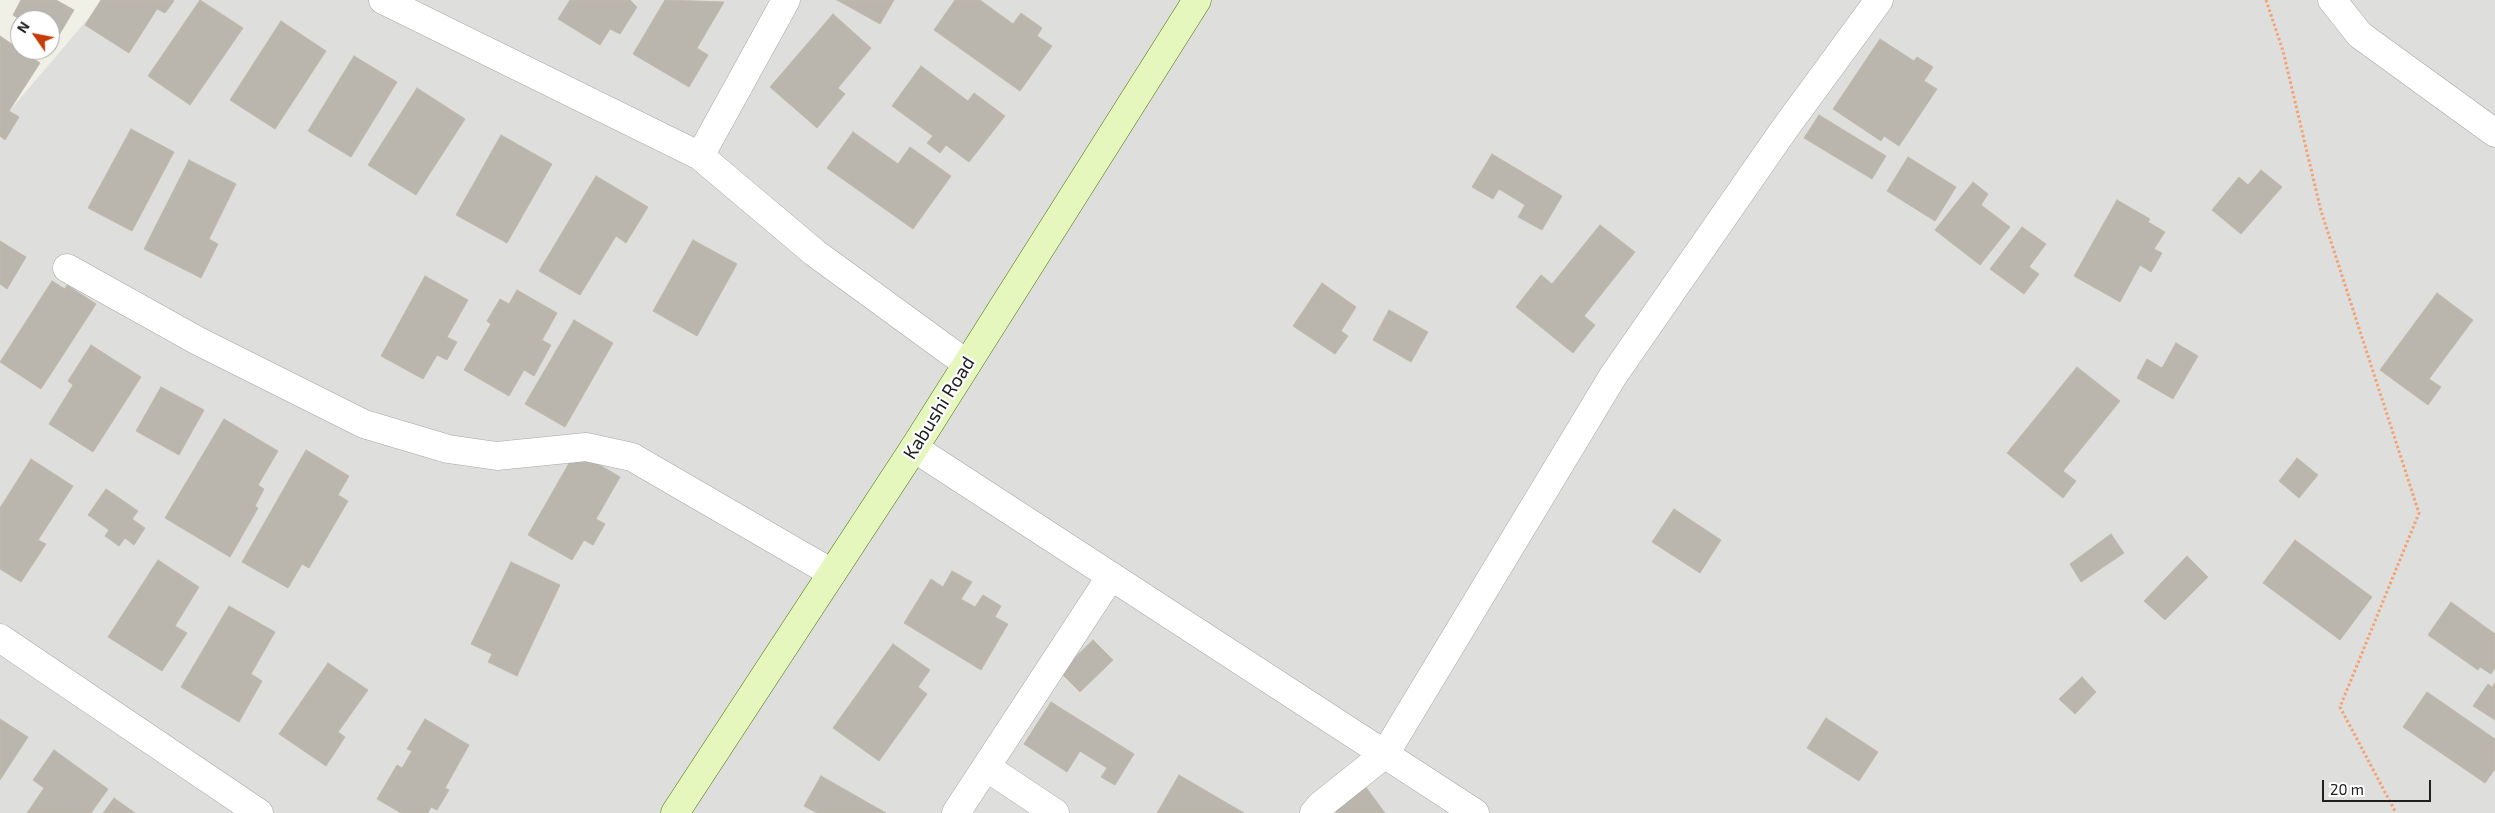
<!DOCTYPE html>
<html>
<head>
<meta charset="utf-8">
<style>
	body { margin:0 }
	#map { position:relative; width:2495px; height:813px; overflow:hidden; background:#f0f0e7; font-family:"Exo 2",sans-serif }
	canvas { display:block }
	.north { position:absolute; left:10px; top:10px; width:50px; height:50px; box-sizing:border-box; background:#fff; border:1px solid #a6a6a6; border-radius:50%; rotate:303deg; font-size:14px; font-weight:700; line-height:20px; text-align:center; color:#202020 }
	.north::after { content:''; display:block; margin:auto; width:18px; height:22px; background:#c83a08; clip-path:polygon(50% 0,100% 100%,50% 72%,0 100%) }
	.scale { position:absolute; left:2322px; top:780px; width:109px; height:22px; box-sizing:border-box; border:2px solid #202020; border-top:0; padding-left:6px; font-size:15px; line-height:18px; white-space:nowrap; color:#202020; -webkit-text-stroke:4px #fff; paint-order:stroke }
</style>
</head>
<body>
<div id="map">
<canvas width="2495" height="813"></canvas>
<div class="north">N</div>
<div class="scale">20 m</div>
</div>
<script>
const context = document.querySelector('canvas').getContext('2d');
context.lineJoin = 'round';
function fill(path, color) { context.fillStyle = color; context.fill(path, 'evenodd'); }
const toPath = rows => new Path2D(rows.map(r => 'M' + r).join(''));
function strokePath(path, color, width, dash) { context.strokeStyle = color; context.lineWidth = width; context.lineCap = dash ? 'butt' : 'round'; context.setLineDash(dash || []); context.stroke(path); }
function label(font, color, halo, rows, align = 'center') {
  context.font = font + ' "Exo 2",sans-serif'; context.lineWidth = 4.5; context.setLineDash([]); context.textBaseline = 'middle'; context.strokeStyle = halo; context.fillStyle = color; for (const [text, x, y, turn = 0] of rows) {
    context.save(); context.translate(x, y); context.rotate((+turn || 0) * Math.PI / 180); context.textAlign = isNaN(turn) ? turn : align; if (halo) context.strokeText(text, 0, 0); context.fillText(text, 0, 0); context.restore();
  }
}
fill(toPath([
	[104,0,2495,0,2495,813,0,813,0,122]
]), '#dededd');
const building = toPath([
	[21,0,56,0,74,10,56,40,50,36,50,20,21,20,13,15,21,0],
	[101,0,173,0,174,1,165,13,157,9,129,53,85,25,101,0],
	[200,0,243,28,190,105,148,76,200,0],
	[570,0,630,0,637,7,620,34,610,29,600,45,558,19,570,0],
	[665,0,724,2,697,48,708,55,689,87,633,54,665,0],
	[837,0,894,0,880,24,837,0],
	[955,0,980,0,1013,24,1021,13,1042,28,1037,36,1052,46,1020,91,934,30,955,0],
	[833,14,871,48,838,88,845,94,817,128,770,87,833,14],
	[281,21,326,51,275,129,230,100,281,21],
	[0,36,40,63,9,111,19,117,5,140,0,136,0,36],
	[1880,39,1914,61,1917,57,1933,67,1924,81,1937,89,1899,146,1884,136,1881,141,1833,109,1880,39],
	[354,56,397,82,351,157,308,131,354,56],
	[921,66,968,101,974,93,1005,116,969,162,946,145,940,153,927,143,933,136,892,106,921,66],
	[417,88,465,119,416,195,368,165,417,88],
	[1819,115,1886,156,1872,179,1804,138,1819,115],
	[131,129,174,152,132,231,88,208,131,129],
	[853,132,898,164,910,147,951,176,913,229,827,168,853,132],
	[501,135,552,164,507,243,456,215,501,135],
	[1492,154,1562,196,1542,230,1518,217,1525,205,1499,189,1493,199,1472,187,1492,154],
	[1908,157,1956,187,1935,221,1887,191,1908,157],
	[189,160,236,184,209,239,218,244,201,278,144,249,189,160],
	[2261,170,2282,187,2241,234,2212,210,2239,177,2248,185,2261,170],
	[596,176,648,207,626,243,616,236,580,295,539,271,596,176],
	[1973,182,1988,194,1981,205,2010,227,1980,265,1935,230,1973,182],
	[2117,200,2150,219,2148,222,2165,232,2154,249,2162,253,2151,272,2140,265,2120,302,2074,276,2117,200],
	[1600,225,1635,252,1584,316,1595,325,1573,353,1516,307,1541,275,1552,284,1600,225],
	[2022,227,2046,244,2029,267,2039,274,2024,294,1990,269,2022,227],
	[693,240,737,264,697,336,653,311,693,240],
	[0,241,26,257,7,289,0,284,0,241],
	[425,276,468,300,447,337,457,342,447,360,437,355,423,379,381,356,425,276],
	[52,281,65,289,67,285,96,304,41,389,0,362,52,281],
	[1322,283,1356,307,1341,331,1348,336,1335,354,1293,326,1322,283],
	[517,290,557,313,542,340,551,345,534,376,524,370,509,396,464,370,491,324,487,321,500,299,509,304,517,290],
	[2437,293,2473,320,2429,379,2441,387,2428,405,2380,370,2437,293],
	[1389,310,1428,332,1411,362,1373,340,1389,310],
	[574,320,613,343,565,427,525,404,574,320],
	[2176,343,2198,356,2173,399,2137,378,2147,359,2162,368,2176,343],
	[91,345,141,377,93,452,49,424,73,385,68,381,91,345],
	[2077,367,2120,401,2063,471,2076,481,2063,498,2007,453,2077,367],
	[161,387,204,410,179,455,136,431,161,387],
	[224,419,278,451,258,485,264,489,255,506,258,508,230,557,165,518,224,419],
	[306,450,349,476,338,495,348,501,309,568,302,564,288,588,242,562,306,450],
	[576,451,620,477,596,519,605,524,593,545,584,540,572,560,528,535,576,451],
	[2297,458,2318,475,2299,498,2279,481,2297,458],
	[31,459,73,486,38,540,46,544,21,582,0,569,0,508,31,459],
	[106,489,138,511,132,519,145,528,134,545,125,538,119,546,105,536,109,530,88,515,106,489],
	[1674,509,1721,540,1700,573,1652,542,1674,509],
	[2111,534,2124,553,2081,582,2070,564,2111,534],
	[2295,540,2372,597,2340,640,2263,583,2295,540],
	[2187,556,2208,577,2165,620,2144,601,2187,556],
	[158,560,199,587,175,626,187,633,162,671,108,637,158,560],
	[511,562,560,585,517,676,488,662,492,654,471,644,511,562],
	[952,571,972,582,961,599,975,607,983,595,1001,606,995,617,1008,624,981,670,904,623,931,579,943,587,952,571],
	[2451,602,2495,634,2495,668,2491,674,2480,667,2478,670,2428,635,2451,602],
	[229,606,275,632,251,674,262,681,239,722,181,687,229,606],
	[1093,640,1113,660,1080,692,1060,672,1093,640],
	[893,644,930,670,918,687,927,694,879,761,833,728,893,644],
	[328,663,368,690,338,732,345,737,326,766,279,734,328,663],
	[2082,677,2096,692,2075,714,2059,699,2082,677],
	[2495,683,2495,720,2473,706,2488,684,2492,687,2495,683],
	[2427,692,2495,739,2495,769,2485,783,2403,727,2427,692],
	[1051,702,1134,754,1115,785,1101,777,1107,768,1080,751,1067,772,1024,744,1051,702],
	[1826,718,1878,752,1859,781,1807,748,1826,718],
	[0,719,28,737,0,780,0,719],
	[425,719,469,745,445,788,449,790,437,810,431,807,428,813,401,813,377,799,397,765,402,768,412,751,407,749,425,719],
	[54,750,108,789,91,813,27,813,44,788,33,780,54,750],
	[1179,775,1244,813,1157,813,1179,775],
	[821,776,886,813,817,813,804,806,821,776],
	[1365,786,1385,813,1337,813,1334,809,1365,786],
	[114,798,135,813,103,813,114,798]
]);
fill(building, '#bab6ad');
strokePath(building, '#c2baaa', 1);
const minor = toPath([
	[383,0,700,156,815,253,967,364],
	[2332,0,2360,35,2495,133],
	[700,156,786,0],
	[67,268,198,341,364,424,448,449,497,456,586,447,632,457,832,573],
	[914,448,1475,813],
	[0,638,259,813],
	[986,767,1055,813],
	[956,813,1111,576],
	[1314,813,1321,805,1385,754,1613,376,1783,131,1879,0]
]);
const secondary = toPath([
	[675,813,914,448,1197,0]
]);
strokePath(minor, '#a7a7a7', 29);
strokePath(secondary, '#4e7509', 29);
strokePath(toPath([
	[2266,0,2283,51,2321,211,2419,513,2340,707,2396,813]
]), '#f4a274', 3, [2.5, 2.5]);
strokePath(minor, '#fff', 28);
strokePath(secondary, '#e6f7be', 28);
label('19px', '#202020', '#fff', [
	["Kabushi Road",939,408,-58]
]);
</script>
</body>
</html>
